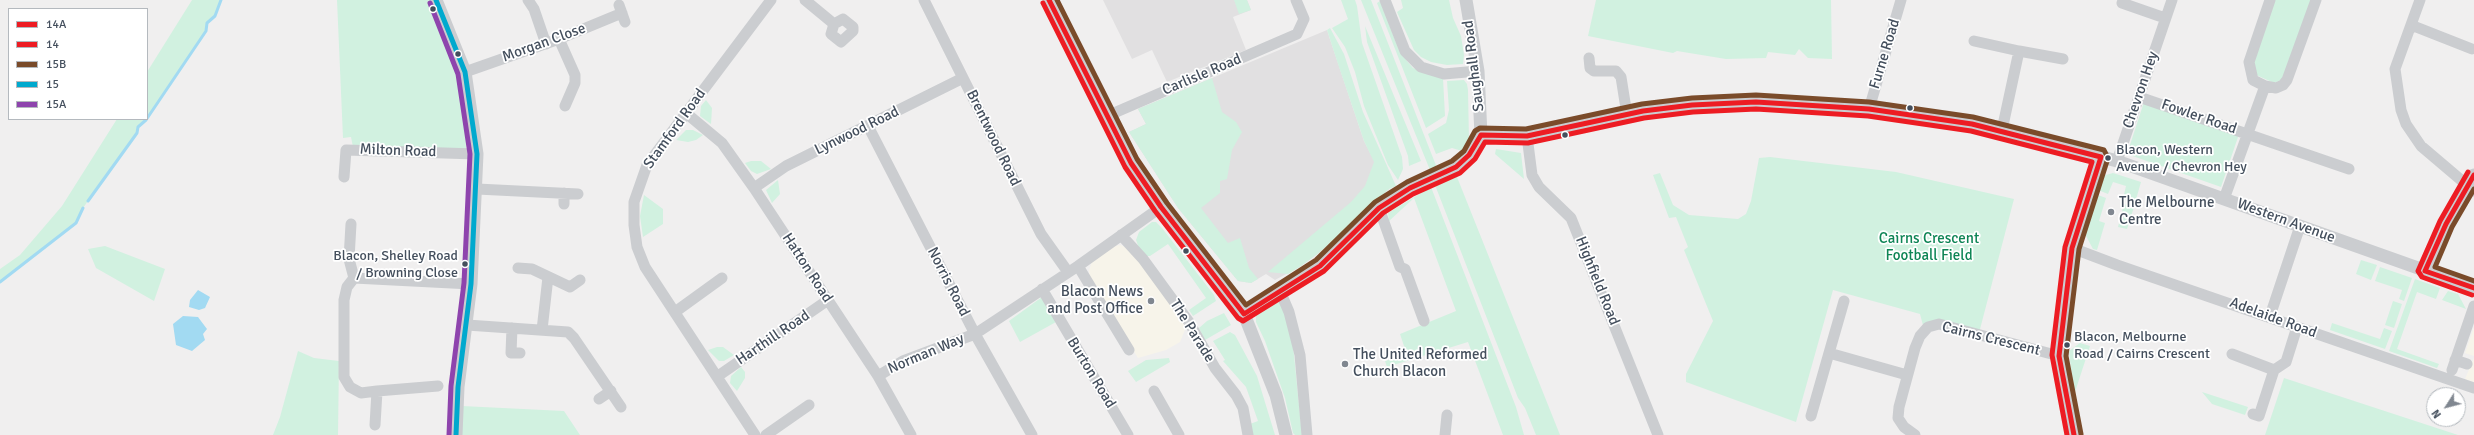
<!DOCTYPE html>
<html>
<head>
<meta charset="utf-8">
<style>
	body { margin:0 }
	#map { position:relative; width:2474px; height:435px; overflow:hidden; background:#f0efef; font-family:Signika,sans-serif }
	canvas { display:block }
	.legend { position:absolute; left:8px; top:8px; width:140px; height:112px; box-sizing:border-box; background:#fff; border:1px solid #b4b9be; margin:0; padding:5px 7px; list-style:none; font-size:12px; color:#444f5d }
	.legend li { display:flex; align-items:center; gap:8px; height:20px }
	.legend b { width:20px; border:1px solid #b4b9be }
	.north { position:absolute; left:2426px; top:387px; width:40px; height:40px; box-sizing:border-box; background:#fff; border:1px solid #b4b9be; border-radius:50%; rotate:234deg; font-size:11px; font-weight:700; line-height:16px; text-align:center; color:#444f5d }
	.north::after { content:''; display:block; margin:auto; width:14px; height:18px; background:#808790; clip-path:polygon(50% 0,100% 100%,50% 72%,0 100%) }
</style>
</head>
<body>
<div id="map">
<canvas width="2474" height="435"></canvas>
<ul class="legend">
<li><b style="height:5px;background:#ed1c23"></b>14A</li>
<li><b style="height:5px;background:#ed1c23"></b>14</li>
<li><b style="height:5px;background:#7a4b2a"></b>15B</li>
<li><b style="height:5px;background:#00a9ce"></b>15</li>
<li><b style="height:5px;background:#8e44ad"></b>15A</li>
</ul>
<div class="north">N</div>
</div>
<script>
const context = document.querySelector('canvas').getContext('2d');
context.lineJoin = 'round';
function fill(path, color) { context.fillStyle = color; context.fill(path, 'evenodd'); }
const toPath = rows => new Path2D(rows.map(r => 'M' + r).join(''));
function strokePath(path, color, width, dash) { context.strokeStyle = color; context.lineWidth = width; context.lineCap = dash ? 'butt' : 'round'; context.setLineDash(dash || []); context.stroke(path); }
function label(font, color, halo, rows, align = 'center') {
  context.font = font + ' Signika,sans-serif'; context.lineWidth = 3.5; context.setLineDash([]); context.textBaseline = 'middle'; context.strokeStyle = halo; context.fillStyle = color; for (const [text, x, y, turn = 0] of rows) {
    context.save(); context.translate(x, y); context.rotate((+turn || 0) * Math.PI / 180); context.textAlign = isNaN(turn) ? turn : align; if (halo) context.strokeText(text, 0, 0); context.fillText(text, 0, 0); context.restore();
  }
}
fill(toPath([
	[1121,245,1128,249,1147,269,1186,327,1180,342,1166,350,1138,358,1090,279,1089,271,1092,261,1114,246],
	[2474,327,2474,356,2465,353],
	[2474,358,2474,382,2465,379]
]), '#f7f4ea');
fill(toPath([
	[1103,0,1247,0,1251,10,1233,17,1246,50,1167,82,1152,50,1132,59],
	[1327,30,1364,141,1389,189,1320,252,1301,266,1275,280,1266,274,1251,283,1238,281,1178,208,1129,132,1146,124,1138,109]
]), '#e1e0e1');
fill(toPath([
	[192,0,221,0,215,16,207,23,206,31,146,120,138,127,137,133,83,208,76,223,0,282,0,269,20,255,62,206,117,119,147,119,147,72],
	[337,0,430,0,460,73,465,113,466,149,353,147,351,137,343,138],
	[1234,0,1247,0,1251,10,1239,14],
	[1341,0,1355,0,1357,6,1362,43,1402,157,1403,169,1398,180,1388,165,1364,106,1355,72,1345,47,1332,28,1348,19],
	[1361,0,1371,0,1437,168,1430,170],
	[1401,0,1449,0,1453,18,1461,36,1464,55,1463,64,1447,65,1431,62,1421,57,1414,50,1397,12,1403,8],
	[1596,0,1831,0,1832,59,1808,58,1799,49,1795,55,1768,52,1766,58,1726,59,1677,51,1673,53,1588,36],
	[2272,0,2312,0,2284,79,2274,83,2254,74,2253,65],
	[1380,1,1399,50,1407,61,1413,68,1443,78,1445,116,1426,128,1377,3],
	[1365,26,1421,161,1409,166,1408,156,1367,42],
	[1330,28,1344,54,1363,112,1396,186,1389,189,1320,252,1301,266,1288,274,1268,272,1351,202,1365,186,1374,162,1364,141,1338,64,1327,30],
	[1212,78,1222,112,1236,122,1242,132,1232,150,1227,179,1220,181,1220,193,1201,208,1228,243,1240,238,1249,268,1258,279,1251,283,1238,281,1178,208,1129,132,1146,124,1138,109],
	[1464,80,1467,84,1468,90,1469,141,1462,151,1452,148,1436,154,1428,134,1446,123,1449,110,1447,81],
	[706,100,712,108,711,124,700,116,701,106],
	[2144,102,2235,133,2238,137,2221,187,2127,154],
	[686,130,693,130,703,135,696,140,688,142,676,140],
	[1496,149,1521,153,1524,179,1495,154],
	[1770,157,1896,172,2014,199,1979,333,1964,329,1924,329,1920,314,1833,290,1796,422,1686,382,1686,374,1713,321,1684,250,1688,247,1676,217,1669,218,1653,175,1660,173,1673,205,1689,215,1738,219,1746,214,1751,201,1759,158],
	[751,161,761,161,771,169,757,174,751,171,745,163],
	[2113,173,2141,182,2135,203,2123,199,2126,186,2113,182,2108,194,2098,190,2102,176],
	[1457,177,1560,435,1536,435,1525,408,1518,398,1435,185],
	[778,180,780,194,772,203,766,190],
	[1431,187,1516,407,1524,435,1503,435,1468,342,1387,367,1385,361,1407,355,1400,334,1456,311,1414,198,1389,221,1388,213],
	[644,195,663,209,663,224,643,237,640,216],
	[2098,195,2106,198,2099,221,2105,223,2097,250,2093,249,2085,234],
	[2124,204,2134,207,2127,229,2118,227],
	[1152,222,1156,222,1162,228,1214,295,1216,301,1193,316,1189,310,1206,298,1168,244,1150,256,1145,256,1139,248,1136,240,1139,232],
	[105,246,165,269,154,301,96,268,88,249],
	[2361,260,2377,265,2371,280,2356,274],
	[2380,267,2412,278,2404,301,2399,299,2402,290,2375,281],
	[2415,279,2440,288,2436,299,2417,292,2397,349,2439,364,2437,368,2389,351],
	[2448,291,2458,294,2466,309,2442,300],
	[1042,297,1056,322,1020,342,1009,321],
	[1277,297,1291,325,1302,435,1295,435,1293,433,1285,398,1265,341,1256,322,1256,313],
	[2393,301,2402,304,2394,328,2385,325],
	[1224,313,1231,325,1205,340,1199,328,1207,321],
	[2332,323,2380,339,2384,328,2392,331,2385,349,2330,330],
	[1230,332,1235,335,1257,376,1275,435,1251,435,1250,424,1258,421,1246,387,1223,361,1225,360,1213,341],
	[2080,343,2090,346,2074,395,2069,351],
	[717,347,723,347,734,355,724,361,719,361,708,350],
	[298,351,314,358,339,361,338,435,273,435,280,417],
	[1169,358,1170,362,1136,382,1128,371,1146,360],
	[741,367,745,372,745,378,737,391,730,383,731,376],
	[2284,378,2458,435,2265,435],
	[2202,392,2248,407,2245,415,2212,404],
	[462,406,564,411,580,435,462,435]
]), '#d1f1e0');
fill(toPath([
	[198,290,210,297,205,308,199,310,189,307,190,300],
	[183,316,198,317,207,329,203,334,205,340,192,351,176,345,173,324]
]), '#a2daf2');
strokePath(toPath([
	[88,201,137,133,138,127,146,120,206,31,207,23,215,16,221,0],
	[0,282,76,223,83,208]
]), '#a2daf2', 3);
strokePath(toPath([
	[528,0,534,9,546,44],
	[805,0,834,24],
	[924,0,1041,234,1068,272],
	[1385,0,1405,51,1421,67,1444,74,1478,71],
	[2420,0,2395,69,2401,110,2406,124,2421,146,2474,191],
	[2122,3,2165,18],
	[619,5,625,22],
	[843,19,853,27,853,31,841,42,831,34,834,24,843,19],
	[2411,25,2472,49],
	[559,39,575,75,575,83,565,106],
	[1974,41,2019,51],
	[1589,58,1590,68,1594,71,1616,71,1621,77,1627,115],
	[465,72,559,39,622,13],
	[2265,86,2253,80,2249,62,2270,0],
	[2139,97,2349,169],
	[1869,109,1901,0],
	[686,113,722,143,754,188,878,376,911,435],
	[1107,116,1297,34,1304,19,1296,0],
	[868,126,975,334,1032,435],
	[2002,130,2019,51,2063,59],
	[1527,136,1532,175,1539,187,1571,218,1658,435],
	[2117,161,2172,0],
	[344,177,346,150,477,154],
	[754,188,786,166,963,78],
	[477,189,578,194],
	[564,193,564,204],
	[2224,199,2265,86,2276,88,2283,85,2287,80,2316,0],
	[1379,208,1400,267,1405,269,1424,321],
	[351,224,349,259,354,278,347,287,344,300,344,377,350,387,361,393,377,391],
	[1121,235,1143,259,1189,322,1215,368,1236,395,1243,408,1248,435],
	[2072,248,2117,265,2474,388],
	[1078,266,1129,350],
	[518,268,532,269,570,287,580,280],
	[354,278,471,284],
	[1042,289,1128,435],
	[1280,291,1289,312,1300,355,1307,435],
	[1844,301,1829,353,1907,375],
	[675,312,722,278],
	[2270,316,2300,226],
	[467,325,568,332,574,338,621,407],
	[512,328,511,353,520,353],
	[542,330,548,277],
	[2232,354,2274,370,2286,362,2297,327],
	[2455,360,2467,364],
	[2452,370,2474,306],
	[718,376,828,300],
	[878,376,903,361,975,334,1078,266,1161,207],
	[1154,391,1179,435],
	[599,399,611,391],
	[2253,414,2259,416,2274,370],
	[1811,416,1829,353],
	[375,425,377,391,438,386],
	[755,435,645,267,637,247,634,225,634,202,647,165,771,0],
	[766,435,809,405],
	[1445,435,1447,415],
	[1915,435,1904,427,1898,418,1899,407,1915,348,1920,336,1928,327,1939,324,2059,356],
	[2074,435,2059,356,2072,248,2101,157]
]), '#cbcdd0', 11);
strokePath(toPath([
	[436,0,465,72,477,154,471,284,458,387,456,435],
	[1049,0,1131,163,1161,207,1244,314,1276,395,1286,435],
	[1481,135,1527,136,1643,111,1692,105,1756,102,1869,109,1972,124,2002,130,2117,161,2474,288],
	[2425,271,2446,224,2474,175],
	[1244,314,1320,266,1379,208,1410,188,1451,171,1469,155,1481,135,1478,71,1466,0]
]), '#cbcdd0', 13);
strokePath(toPath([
	[1049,0,1131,163,1161,207,1244,314,1320,266,1379,208,1410,188,1456,167,1469,155,1481,135,1527,136,1643,111,1692,105,1756,102,1869,109,1972,124,2101,157,2072,248,2059,356,2074,435],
	[2474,175,2446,224,2425,271,2474,288]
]), '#ed1c23', 5);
strokePath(toPath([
	[1043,3,1125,167,1155,211,1238,318,1243,321,1324,271,1383,213,1413,194,1460,173,1475,159,1485,142,1528,143,1644,118,1693,112,1756,109,1868,116,1971,131,2092,162,2065,247,2052,355,2067,435],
	[2468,172,2440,221,2418,271,2422,277,2472,295]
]), '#ed1c23', 5);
strokePath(toPath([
	[1057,0,1137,159,1167,203,1246,305,1316,260,1375,202,1407,182,1452,161,1464,151,1475,131,1480,128,1526,129,1642,104,1692,98,1756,95,1869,102,1973,117,2104,150,2108,158,2079,249,2066,356,2081,434],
	[2474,189,2452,227,2435,267,2474,281]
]), '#7a4b2a', 5);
strokePath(toPath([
	[436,0,465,72,477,154,471,284,458,387,456,435]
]), '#00a9ce', 5);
strokePath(toPath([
	[430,3,458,74,470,154,464,283,451,386,449,435]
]), '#8e44ad', 5);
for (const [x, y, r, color] of [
	[433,9,3.5,"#444f5d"],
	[458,54,3.5,"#444f5d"],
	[1910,108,3.5,"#444f5d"],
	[1565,135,3.5,"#444f5d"],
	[2108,158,3.5,"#444f5d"],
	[2111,212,4,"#808790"],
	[1186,251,3.5,"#444f5d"],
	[465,264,3.5,"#444f5d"],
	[1151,301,4,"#808790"],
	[2067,345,3.5,"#444f5d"],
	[1345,364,4,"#808790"]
]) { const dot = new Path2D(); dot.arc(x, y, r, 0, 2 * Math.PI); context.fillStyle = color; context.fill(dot); strokePath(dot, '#fff', 1.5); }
label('14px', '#444f5d', '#fff', [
	["Blacon, Western",2116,150],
	["Avenue / Chevron Hey",2116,167],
	["Blacon, Shelley Road",458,256,"right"],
	["/ Browning Close",458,273,"right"],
	["Blacon, Melbourne",2074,337],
	["Road / Cairns Crescent",2074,354]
], 'left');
label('15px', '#444f5d', '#fff', [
	["Morgan Close",544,43,-20],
	["Furne Road",1885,54,-73],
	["Saughall Road",1474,66,-97],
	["Carlisle Road",1202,75,-23],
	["Chevron Hey",2141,90,-71],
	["Fowler Road",2199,117,19],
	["Stamford Road",675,129,-54],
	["Lynwood Road",857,131,-26],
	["Brentwood Road",993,138,64],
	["Milton Road",398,151,2],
	["Western Avenue",2286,221,20],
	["Hatton Road",807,268,57],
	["Highfield Road",1597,281,68],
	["Norris Road",948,282,63],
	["Adelaide Road",2273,318,20],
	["The Parade",1192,331,58],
	["Harthill Road",773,338,-34],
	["Cairns Crescent",1991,339,14],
	["Norman Way",926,354,-23],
	["Burton Road",1091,373,59]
]);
label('15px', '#444f5d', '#fff', [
	["The Melbourne",2119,203],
	["Centre",2119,220],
	["Blacon News",1143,292,"right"],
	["and Post Office",1143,309,"right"],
	["The United Reformed",1353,355],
	["Church Blacon",1353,372]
], 'left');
label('15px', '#0e8555', '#fff', [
	["Cairns Crescent",1929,239],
	["Football Field",1929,256]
]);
</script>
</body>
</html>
